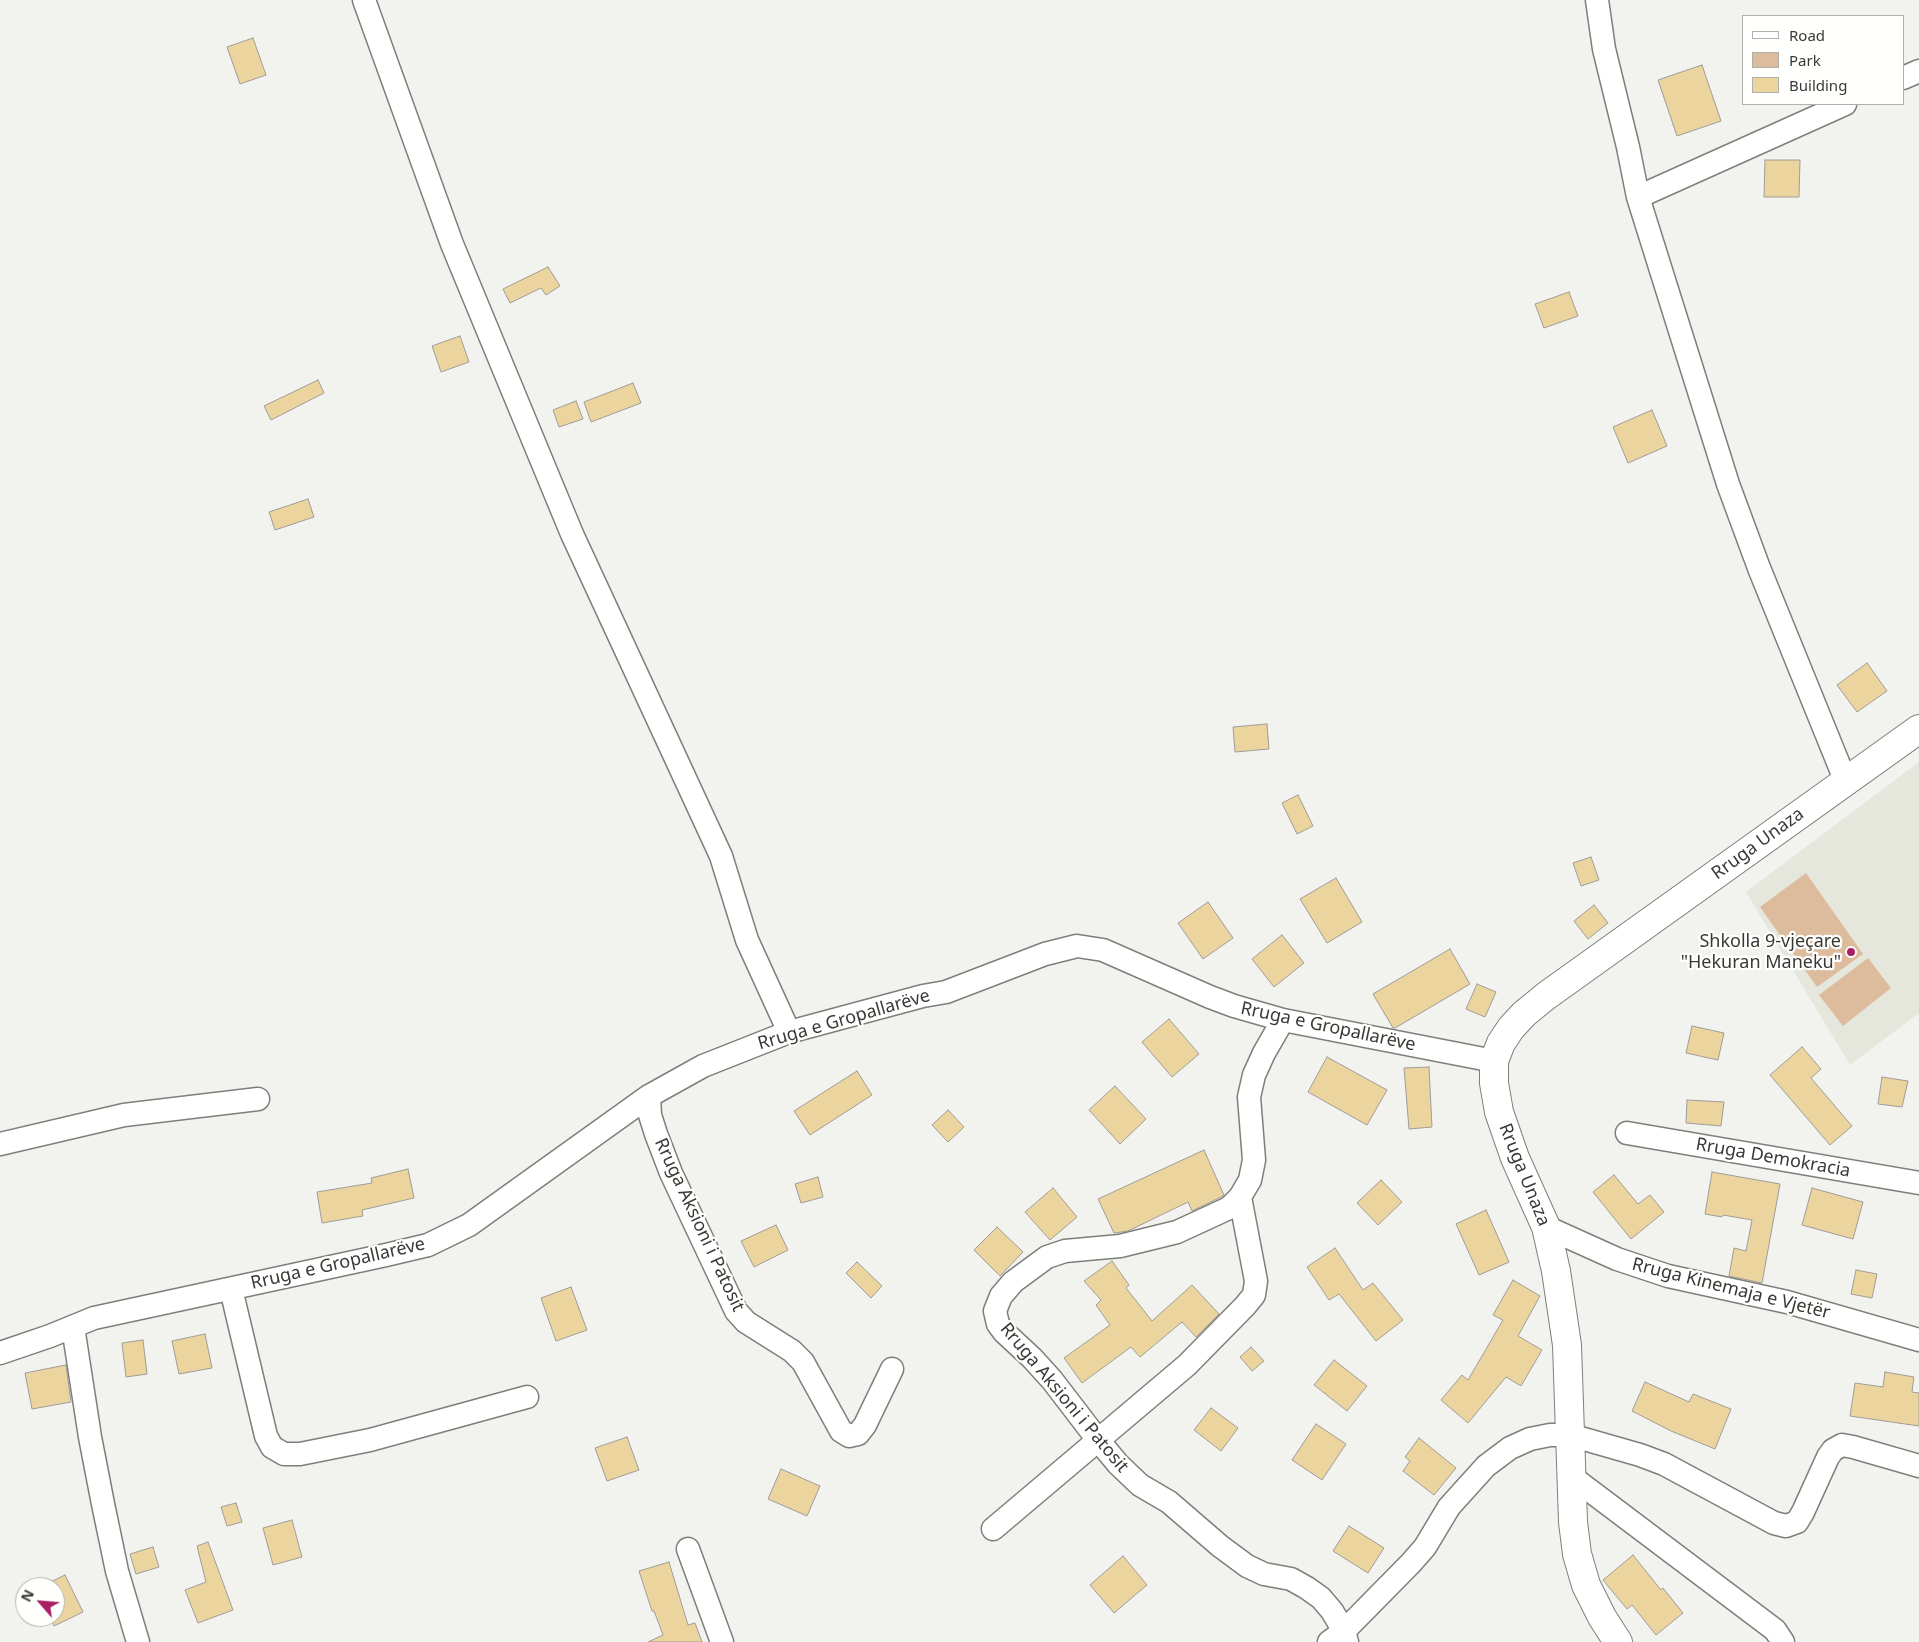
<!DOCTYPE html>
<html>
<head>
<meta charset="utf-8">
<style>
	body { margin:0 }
	#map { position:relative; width:1919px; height:1642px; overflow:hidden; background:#f2f3ef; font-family:"Noto Sans",sans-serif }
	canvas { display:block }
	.legend { position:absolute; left:1742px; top:15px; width:162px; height:90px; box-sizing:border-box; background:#fffffe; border:1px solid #b0b0af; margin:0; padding:6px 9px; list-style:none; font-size:15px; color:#393938 }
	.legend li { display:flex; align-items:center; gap:10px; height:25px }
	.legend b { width:25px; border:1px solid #b0b0af }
	.north { position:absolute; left:15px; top:1577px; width:50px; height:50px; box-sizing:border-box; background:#fffffe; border:1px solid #b0b0af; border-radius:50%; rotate:297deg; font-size:14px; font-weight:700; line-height:20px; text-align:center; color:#393938 }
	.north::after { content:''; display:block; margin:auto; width:18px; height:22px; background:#a81f65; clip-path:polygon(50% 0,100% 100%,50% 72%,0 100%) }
</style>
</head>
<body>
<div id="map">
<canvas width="1919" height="1642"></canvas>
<ul class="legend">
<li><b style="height:6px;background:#fff"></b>Road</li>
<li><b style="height:14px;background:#ddbb9d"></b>Park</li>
<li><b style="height:14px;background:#ecd49f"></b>Building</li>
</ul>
<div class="north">N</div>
</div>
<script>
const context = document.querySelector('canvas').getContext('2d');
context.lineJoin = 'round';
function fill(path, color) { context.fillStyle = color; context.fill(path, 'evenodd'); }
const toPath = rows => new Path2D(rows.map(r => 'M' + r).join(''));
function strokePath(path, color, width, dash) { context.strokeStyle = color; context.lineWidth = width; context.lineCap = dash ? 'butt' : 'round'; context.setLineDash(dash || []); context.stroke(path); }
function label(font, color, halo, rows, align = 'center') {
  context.font = font + ' "Noto Sans",sans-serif'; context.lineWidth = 4.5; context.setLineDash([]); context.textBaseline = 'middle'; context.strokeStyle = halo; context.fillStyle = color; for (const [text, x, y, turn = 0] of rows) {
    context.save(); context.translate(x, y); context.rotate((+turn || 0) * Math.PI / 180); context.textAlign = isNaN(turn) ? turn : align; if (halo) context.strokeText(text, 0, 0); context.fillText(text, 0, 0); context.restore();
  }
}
fill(toPath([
	[1919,762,1919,1013,1850,1065,1746,892]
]), '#e6e7dc');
fill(toPath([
	[1806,873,1863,954,1817,987,1760,907],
	[1868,958,1891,988,1843,1026,1819,995]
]), '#ddbb9d');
const building = toPath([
	[253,38,266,75,240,84,227,47,253,38],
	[1702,65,1721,121,1677,136,1658,80,1702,65],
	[1765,160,1800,160,1799,197,1764,197,1765,160],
	[548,267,560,286,546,295,541,288,510,303,503,289,548,267],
	[1569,292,1578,316,1544,328,1535,304,1569,292],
	[460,336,469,362,441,372,432,346,460,336],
	[318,380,324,393,271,420,264,406,318,380],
	[633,383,641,403,591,422,584,402,633,383],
	[576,401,583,419,559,427,553,410,576,401],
	[1652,410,1667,446,1628,463,1613,427,1652,410],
	[308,499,314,517,275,530,269,512,308,499],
	[1867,663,1887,691,1857,712,1837,685,1867,663],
	[1267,724,1269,749,1235,752,1233,727,1267,724],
	[1298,795,1313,826,1297,834,1282,803,1298,795],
	[1591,857,1599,880,1581,886,1573,863,1591,857],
	[1336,878,1362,922,1327,943,1300,899,1336,878],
	[1208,902,1233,938,1203,959,1178,923,1208,902],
	[1594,905,1608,923,1588,939,1574,921,1594,905],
	[1282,935,1304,963,1274,987,1252,959,1282,935],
	[1450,949,1470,984,1395,1028,1393,1028,1373,994,1450,949],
	[1477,984,1496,992,1485,1017,1466,1009,1477,984],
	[1169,1019,1199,1054,1172,1077,1142,1042,1169,1019],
	[1692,1026,1724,1033,1718,1060,1686,1053,1692,1026],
	[1802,1047,1821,1069,1811,1078,1852,1126,1830,1145,1770,1075,1802,1047],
	[1327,1057,1387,1090,1367,1125,1308,1092,1327,1057],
	[1429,1067,1432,1127,1409,1129,1404,1068,1429,1067],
	[857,1071,872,1095,810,1135,794,1111,857,1071],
	[1882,1077,1908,1081,1902,1107,1878,1104,1882,1077],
	[1115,1086,1146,1119,1120,1144,1089,1110,1115,1086],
	[1687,1100,1724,1102,1721,1126,1686,1123,1687,1100],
	[948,1110,964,1127,948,1142,932,1125,948,1110],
	[1204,1150,1224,1195,1221,1197,1192,1211,1188,1202,1128,1231,1114,1233,1098,1199,1204,1150],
	[408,1169,414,1198,362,1210,363,1216,322,1223,317,1192,372,1183,371,1178,408,1169],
	[1712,1172,1780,1184,1762,1283,1729,1276,1734,1248,1746,1251,1752,1220,1723,1215,1722,1217,1705,1214,1712,1172],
	[1614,1175,1638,1204,1650,1195,1664,1212,1631,1239,1593,1192,1614,1175],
	[818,1177,823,1197,801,1203,795,1184,818,1177],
	[1381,1180,1402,1202,1378,1225,1357,1203,1381,1180],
	[1053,1188,1077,1217,1050,1240,1025,1212,1053,1188],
	[1812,1188,1863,1202,1853,1239,1802,1225,1812,1188],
	[1486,1210,1509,1262,1479,1275,1456,1224,1486,1210],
	[776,1225,788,1250,754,1267,741,1241,776,1225],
	[997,1227,1023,1252,1000,1276,974,1250,997,1227],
	[1335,1248,1363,1290,1373,1283,1403,1320,1376,1341,1339,1294,1329,1300,1307,1267,1335,1248],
	[1112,1261,1129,1285,1126,1288,1152,1321,1192,1285,1219,1314,1196,1337,1182,1322,1140,1357,1131,1347,1082,1383,1064,1358,1110,1325,1096,1305,1101,1300,1084,1281,1112,1261],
	[857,1262,882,1286,871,1298,846,1273,857,1262],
	[1856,1270,1877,1274,1872,1298,1851,1294,1856,1270],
	[1513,1280,1540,1296,1518,1336,1542,1350,1521,1386,1506,1377,1468,1423,1441,1400,1462,1375,1468,1380,1503,1320,1493,1315,1513,1280],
	[571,1287,587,1330,556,1341,541,1298,571,1287],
	[205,1334,212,1368,179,1374,172,1341,205,1334],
	[143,1340,147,1374,126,1377,122,1343,143,1340],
	[1251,1347,1264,1361,1252,1371,1240,1357,1251,1347],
	[1334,1360,1367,1386,1347,1411,1314,1385,1334,1360],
	[66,1365,71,1402,32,1409,25,1373,66,1365],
	[1885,1372,1914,1377,1912,1392,1919,1393,1919,1426,1850,1416,1855,1383,1883,1387,1885,1372],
	[1645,1382,1689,1402,1693,1394,1731,1409,1715,1449,1671,1431,1632,1411,1645,1382],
	[1211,1408,1238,1428,1221,1451,1194,1430,1211,1408],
	[1316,1424,1346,1444,1322,1480,1292,1460,1316,1424],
	[627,1437,639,1470,607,1481,595,1448,627,1437],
	[1419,1438,1456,1468,1434,1495,1403,1471,1410,1461,1405,1457,1419,1438],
	[781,1469,820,1486,807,1516,768,1499,781,1469],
	[236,1503,242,1522,227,1526,221,1507,236,1503],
	[292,1520,302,1557,273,1565,263,1528,292,1520],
	[1349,1526,1384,1548,1368,1573,1333,1551,1349,1526],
	[208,1542,233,1610,198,1623,185,1590,206,1582,197,1546,208,1542],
	[153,1547,159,1567,136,1574,130,1554,153,1547],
	[1633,1555,1661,1590,1663,1588,1683,1613,1656,1635,1632,1605,1627,1609,1603,1580,1633,1555],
	[1123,1556,1147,1585,1114,1613,1090,1585,1123,1556],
	[669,1562,688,1625,695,1623,702,1642,648,1642,663,1635,654,1611,652,1611,639,1571,669,1562],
	[65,1575,83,1612,54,1626,50,1617,55,1617,55,1587,40,1587,65,1575]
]);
fill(building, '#ecd49f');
strokePath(building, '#9e9c99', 1);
const street = toPath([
	[364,0,452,244,572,534,721,856,747,940,789,1032],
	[1597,0,1604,49,1628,147,1638,197,1728,484,1759,568,1846,782],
	[1903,78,1919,71],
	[1638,197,1845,104],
	[1283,1020,1264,1053,1254,1075,1249,1097,1254,1160,1250,1180,1240,1197,1229,1208,1177,1232,1120,1246,1065,1251,1047,1257,1013,1282,1001,1296,995,1311,998,1324,1004,1332,1032,1358,1052,1380,1098,1440,1118,1464,1140,1485,1169,1502,1220,1546,1247,1566,1264,1574,1291,1579,1307,1588,1321,1598,1332,1611,1344,1631,1347,1642],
	[649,1096,650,1115,656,1134,671,1173,736,1311,746,1322,792,1351,803,1362,841,1431,849,1436,858,1434,865,1425,892,1369],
	[1627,1133,1919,1183],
	[0,1144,124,1115,258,1099],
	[1546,1227,1617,1259,1668,1276,1787,1302,1919,1340],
	[231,1289,266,1436,272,1447,284,1454,300,1454,370,1440,527,1397],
	[73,1327,90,1437,103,1504,117,1571,138,1642],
	[0,1353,50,1336,94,1318,386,1255,428,1245,469,1225,649,1096,703,1066,789,1032,923,996,946,992,1045,954,1077,946,1103,950,1210,997,1234,1006,1283,1020,1494,1061],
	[1572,1477,1775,1630,1783,1642],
	[993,1529,1187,1365,1245,1306,1254,1295,1256,1281,1240,1197],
	[688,1549,722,1642],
	[1329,1642,1344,1631,1411,1563,1425,1547,1449,1507,1486,1466,1510,1448,1530,1439,1550,1435,1570,1435,1640,1455,1664,1464,1774,1523,1786,1526,1797,1522,1803,1512,1828,1457,1833,1450,1842,1445,1853,1447,1919,1466]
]);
const secondary = toPath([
	[1618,1642,1602,1617,1586,1585,1577,1554,1573,1522,1567,1345,1556,1271,1546,1227,1515,1158,1499,1112,1494,1083,1494,1061,1501,1043,1511,1028,1524,1014,1546,996,1919,729]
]);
strokePath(street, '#7e7e7a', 25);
strokePath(secondary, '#7e7e7a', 30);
strokePath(street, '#fff', 22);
strokePath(secondary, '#fff', 28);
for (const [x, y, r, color] of [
	[1851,952,5,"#a81f65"]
]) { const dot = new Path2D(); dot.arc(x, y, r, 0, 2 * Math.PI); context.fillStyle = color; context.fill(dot); strokePath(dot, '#fffffe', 2); }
label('18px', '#393938', '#fffffe', [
	["Rruga Unaza",1758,844,-36],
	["Rruga e Gropallarëve",844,1020,-16],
	["Rruga e Gropallarëve",1328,1027,12],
	["Rruga Demokracia",1773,1158,10],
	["Rruga Unaza",1524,1175,68],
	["Rruga Aksioni i Patosit",699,1225,65],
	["Rruga e Gropallarëve",338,1264,-13],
	["Rruga Kinemaja e Vjetër",1731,1289,14],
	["Rruga Aksioni i Patosit",1064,1398,50]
]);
label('18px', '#393938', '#fffffe', [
	["Shkolla 9-vjeçare",1841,942],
	["\"Hekuran Maneku\"",1841,963]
], 'right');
</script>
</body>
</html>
